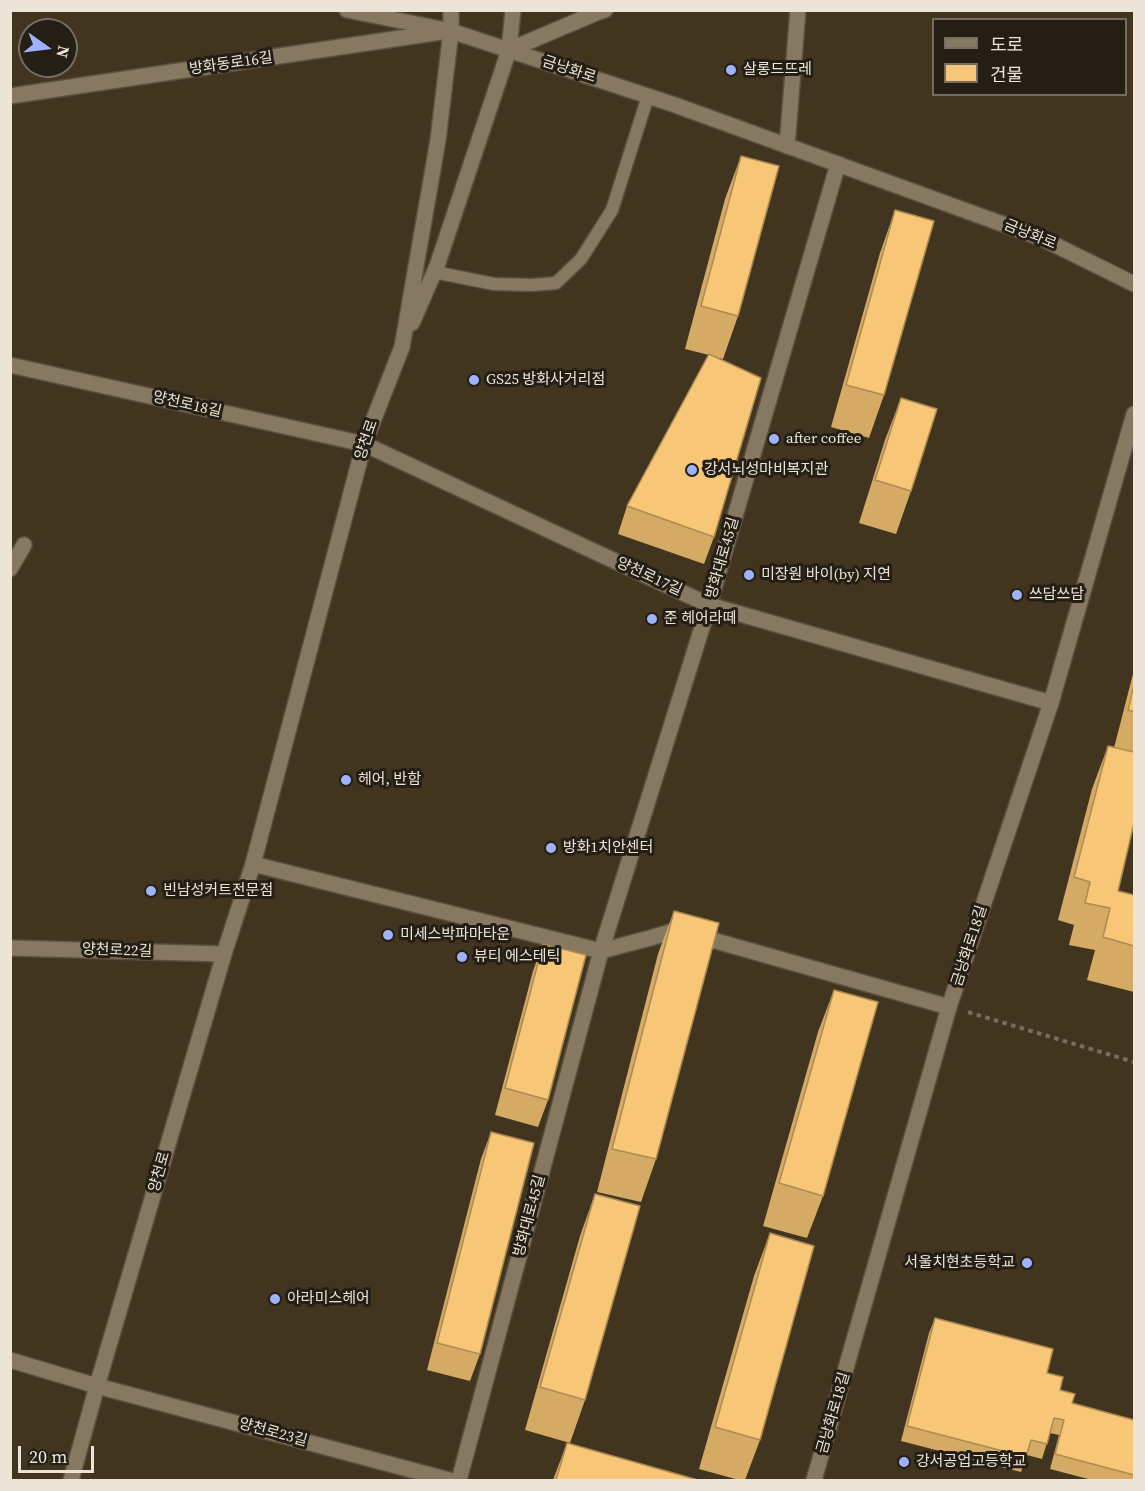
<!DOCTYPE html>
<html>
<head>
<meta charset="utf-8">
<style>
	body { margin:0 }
	#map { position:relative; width:1145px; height:1491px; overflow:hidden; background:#423520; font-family:"Source Serif 4","Noto Sans KR",serif }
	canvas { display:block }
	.frame { position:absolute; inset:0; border:12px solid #ece4d7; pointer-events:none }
	.legend { position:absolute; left:932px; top:18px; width:195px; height:78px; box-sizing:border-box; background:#241e14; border:2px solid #746d62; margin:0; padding:8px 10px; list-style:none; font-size:18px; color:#ece4d7 }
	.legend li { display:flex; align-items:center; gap:12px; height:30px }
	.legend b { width:30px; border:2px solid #746d62 }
	.north { position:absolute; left:18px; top:18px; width:60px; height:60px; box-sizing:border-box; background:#241e14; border:2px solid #746d62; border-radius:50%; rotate:104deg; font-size:16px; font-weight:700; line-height:24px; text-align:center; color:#ece4d7 }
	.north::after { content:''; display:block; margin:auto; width:21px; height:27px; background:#9fb3fd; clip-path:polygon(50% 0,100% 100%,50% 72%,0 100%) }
	.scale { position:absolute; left:18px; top:1446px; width:76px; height:27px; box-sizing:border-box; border:3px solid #ece4d7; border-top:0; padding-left:8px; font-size:18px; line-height:21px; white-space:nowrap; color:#ece4d7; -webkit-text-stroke:4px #241e14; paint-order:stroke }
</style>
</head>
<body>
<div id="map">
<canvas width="1145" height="1491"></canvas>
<div class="frame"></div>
<ul class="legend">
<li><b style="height:8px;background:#877861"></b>도로</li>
<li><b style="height:16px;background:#f7c676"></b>건물</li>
</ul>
<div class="north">N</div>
<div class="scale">20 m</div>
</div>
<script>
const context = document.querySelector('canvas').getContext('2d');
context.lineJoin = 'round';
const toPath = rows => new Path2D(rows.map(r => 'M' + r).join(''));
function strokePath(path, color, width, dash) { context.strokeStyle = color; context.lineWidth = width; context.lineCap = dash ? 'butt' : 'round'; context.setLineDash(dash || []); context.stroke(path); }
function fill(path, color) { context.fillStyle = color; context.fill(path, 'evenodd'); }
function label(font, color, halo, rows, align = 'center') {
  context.font = font + ' "Source Serif 4","Noto Sans KR",serif'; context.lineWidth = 6; context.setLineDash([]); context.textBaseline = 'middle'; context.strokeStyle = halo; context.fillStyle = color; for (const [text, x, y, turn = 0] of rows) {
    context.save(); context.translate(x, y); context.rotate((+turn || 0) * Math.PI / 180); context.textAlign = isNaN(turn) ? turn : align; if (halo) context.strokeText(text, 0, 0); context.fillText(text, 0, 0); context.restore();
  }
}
const service = toPath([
	[434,272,494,284,532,285,556,283,581,259,612,210,648,96]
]);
const minor = toPath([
	[509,50,596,13,605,10],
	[10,96,448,31],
	[787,146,798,10],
	[10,365,364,444,709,605,1051,703],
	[10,569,24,545],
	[253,864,601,951,650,938,677,930,949,1007],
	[10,948,224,954],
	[10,1360,97,1386,449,1480],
	[459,1480,601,951,709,605,838,164],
	[814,1480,949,1007,1051,703,1134,414]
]);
const secondary = toPath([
	[347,10,451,31,675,105,1041,238,1134,284],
	[412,323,437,266,509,50,513,10],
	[71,1480,97,1386,224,954,253,864,364,444,402,347,438,140,451,31,451,10]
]);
strokePath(service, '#5b503e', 15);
strokePath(minor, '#5b503e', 18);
strokePath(secondary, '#5b503e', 18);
strokePath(toPath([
	[968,1012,1134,1062]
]), '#796d5b', 4, [4.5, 4.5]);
strokePath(service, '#877861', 12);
strokePath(minor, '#877861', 15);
strokePath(secondary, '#877861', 15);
fill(toPath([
	[741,156,738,316,723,359,712,356,714,537,704,564,618,534,627,506,709,355,685,349,725,199],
	[895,210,884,395,869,438,831,427,880,253],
	[901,398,911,491,896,534,859,523,885,440],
	[1134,670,1134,823,1118,891,1134,895,1134,992,1087,980,1095,950,1069,945,1074,925,1058,920,1092,789,1108,746,1114,748],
	[674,911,656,1159,641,1202,597,1192,658,954],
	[543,944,548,1100,538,1127,495,1115,533,971],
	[834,990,823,1196,807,1238,763,1226,818,1032],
	[491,1132,480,1354,470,1381,427,1370,481,1159],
	[595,1194,585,1400,570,1443,525,1430,580,1236],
	[770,1233,760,1440,745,1480,739,1480,699,1469,754,1276],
	[935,1318,1047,1373,1072,1403,1134,1420,1134,1480,1092,1480,1050,1469,1059,1435,1050,1433,1042,1459,1027,1455,1021,1472,901,1441,929,1333],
	[567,1443,698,1480,553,1480]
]), '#d4aa65');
const building = toPath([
	[741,156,779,166,738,316,701,306,741,156],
	[895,210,934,221,884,395,846,385,895,210],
	[709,354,761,378,714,537,627,506,709,354],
	[901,398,937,409,911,491,875,480,901,398],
	[1134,685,1134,712,1128,710,1134,685],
	[1108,746,1134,752,1134,823,1118,891,1134,895,1134,946,1103,937,1110,908,1085,903,1090,882,1074,877,1108,746],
	[674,911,719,923,656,1159,612,1149,674,911],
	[543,944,586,955,548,1100,505,1088,543,944],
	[834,990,878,1002,823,1196,779,1183,834,990],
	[491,1132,534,1143,480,1354,437,1343,491,1132],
	[595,1194,640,1206,585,1400,540,1387,595,1194],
	[770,1233,814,1246,760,1440,715,1427,770,1233],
	[935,1318,1053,1349,1047,1373,1063,1377,1060,1390,1075,1394,1072,1403,1134,1420,1134,1475,1055,1454,1064,1420,1054,1418,1047,1444,1031,1440,1026,1457,907,1426,935,1318],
	[567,1443,698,1480,556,1480,567,1443]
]);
fill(building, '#f7c676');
strokePath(building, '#ad8b53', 1.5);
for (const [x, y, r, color] of [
	[731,70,6,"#9fb3fd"],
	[474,380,6,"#9fb3fd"],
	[774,439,6,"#9fb3fd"],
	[692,470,6,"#9fb3fd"],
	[749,575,6,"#9fb3fd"],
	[1017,595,6,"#9fb3fd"],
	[652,619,6,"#9fb3fd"],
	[346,780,6,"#9fb3fd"],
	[551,848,6,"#9fb3fd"],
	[151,891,6,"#9fb3fd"],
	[388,935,6,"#9fb3fd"],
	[462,957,6,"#9fb3fd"],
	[1027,1263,6,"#9fb3fd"],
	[275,1299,6,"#9fb3fd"],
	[904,1462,6,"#9fb3fd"]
]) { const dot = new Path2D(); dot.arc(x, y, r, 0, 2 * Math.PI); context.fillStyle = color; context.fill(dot); strokePath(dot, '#241e14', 2); }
label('15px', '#ece4d7', '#241e14', [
	["방화동로16길",231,64,-8],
	["금낭화로",569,70,18],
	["금낭화로",1030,235,22],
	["양천로18길",187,405,13],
	["양천로",367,440,-71],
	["방화대로45길",723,558,-74],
	["양천로17길",649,577,25],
	["금낭화로18길",970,946,-72],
	["양천로22길",117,951,2],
	["양천로",160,1172,-74],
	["방화대로45길",530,1216,-75],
	["금낭화로18길",834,1413,-74],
	["양천로23길",273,1433,15]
]);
label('15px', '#ece4d7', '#241e14', [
	["살롱드뜨레",743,70],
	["GS25 방화사거리점",486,380],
	["after coffee",786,439],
	["강서뇌성마비복지관",704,470],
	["미장원 바이(by) 지연",761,575],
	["쓰담쓰담",1029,595],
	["준 헤어라떼",664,619],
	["헤어, 반함",358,780],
	["방화1치안센터",563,848],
	["빈남성커트전문점",163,891],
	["미세스박파마타운",400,935],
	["뷰티 에스테틱",474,957],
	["서울치현초등학교",1015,1263,"right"],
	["아라미스헤어",287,1299],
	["강서공업고등학교",916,1462]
], 'left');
</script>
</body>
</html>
